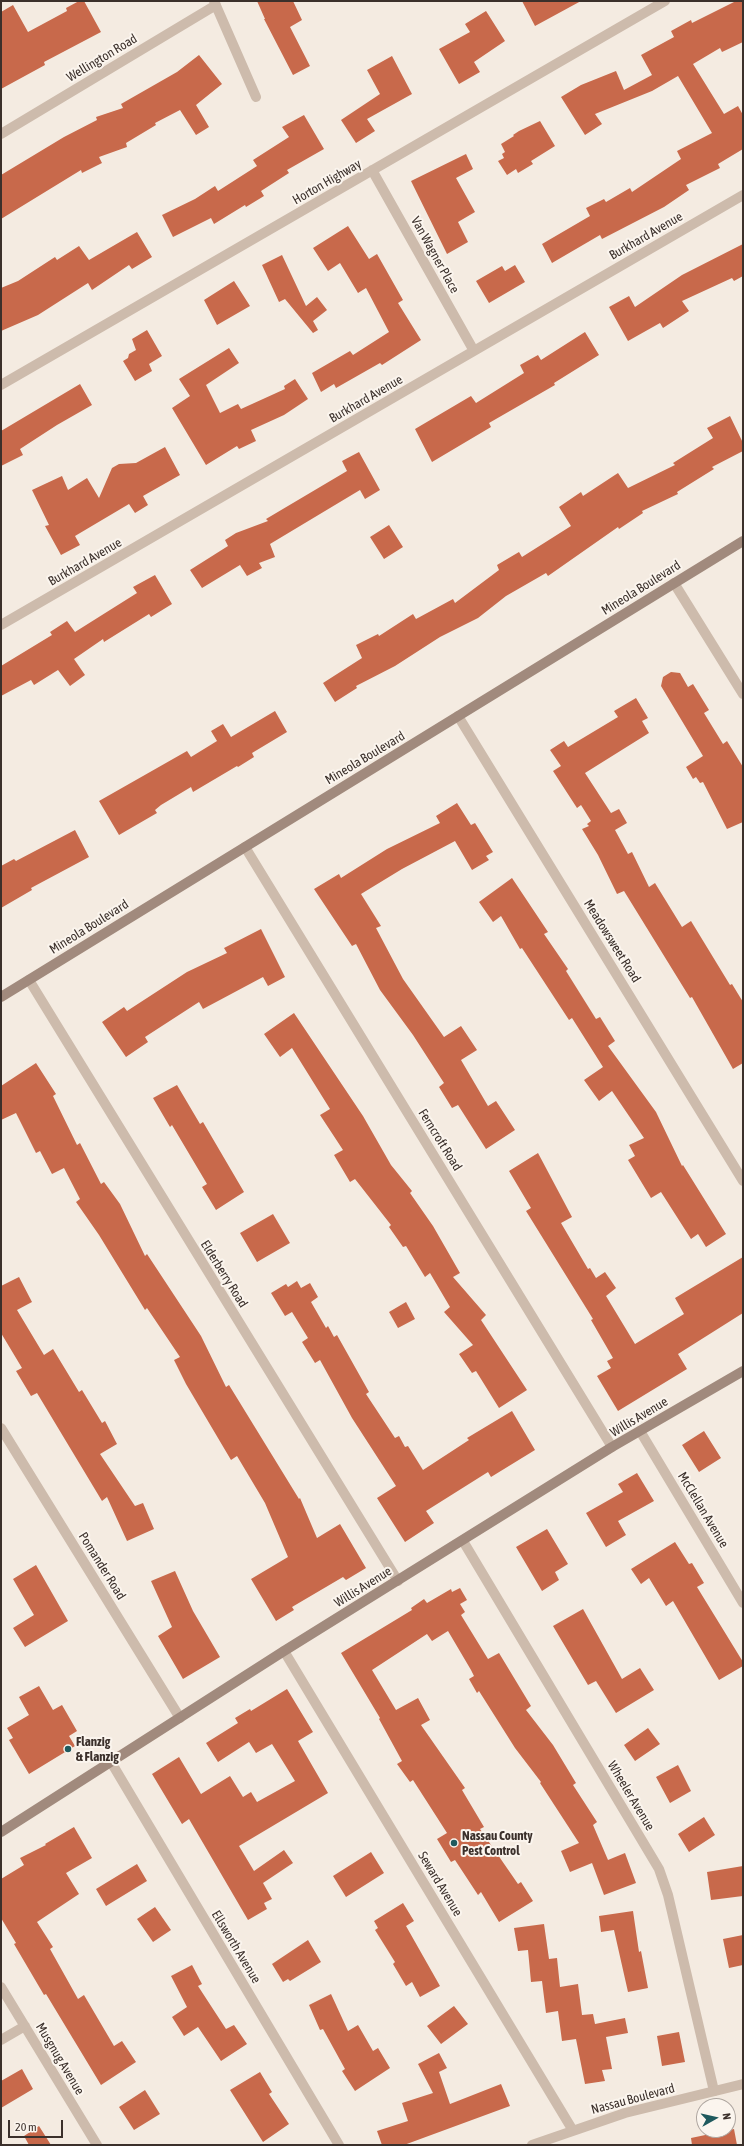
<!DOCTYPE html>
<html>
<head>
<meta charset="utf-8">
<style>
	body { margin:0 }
	#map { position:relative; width:744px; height:2146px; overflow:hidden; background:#f4ebe1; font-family:"Asap Condensed",sans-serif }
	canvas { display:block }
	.frame { position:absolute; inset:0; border:2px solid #3b302b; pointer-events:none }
	.north { position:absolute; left:696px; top:2098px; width:40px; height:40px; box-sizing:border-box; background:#fbf5ee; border:1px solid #aea6a0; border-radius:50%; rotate:82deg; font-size:11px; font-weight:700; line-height:16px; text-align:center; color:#3b302b }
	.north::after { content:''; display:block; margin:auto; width:14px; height:18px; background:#1f5a5e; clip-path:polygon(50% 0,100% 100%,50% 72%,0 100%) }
	.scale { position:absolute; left:8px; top:2120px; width:55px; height:18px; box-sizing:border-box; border:2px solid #3b302b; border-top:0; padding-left:5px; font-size:12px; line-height:14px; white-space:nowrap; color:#3b302b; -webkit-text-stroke:3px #fbf5ee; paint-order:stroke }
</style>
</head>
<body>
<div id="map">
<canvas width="744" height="2146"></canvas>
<div class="frame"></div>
<div class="north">N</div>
<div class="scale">20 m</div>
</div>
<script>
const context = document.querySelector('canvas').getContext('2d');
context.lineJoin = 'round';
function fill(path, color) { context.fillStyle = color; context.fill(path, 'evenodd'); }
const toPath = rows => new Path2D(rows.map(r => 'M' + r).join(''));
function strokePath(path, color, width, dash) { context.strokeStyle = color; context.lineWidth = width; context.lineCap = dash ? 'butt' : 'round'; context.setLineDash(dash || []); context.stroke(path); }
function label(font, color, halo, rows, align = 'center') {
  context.font = font + ' "Asap Condensed",sans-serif'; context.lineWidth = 4; context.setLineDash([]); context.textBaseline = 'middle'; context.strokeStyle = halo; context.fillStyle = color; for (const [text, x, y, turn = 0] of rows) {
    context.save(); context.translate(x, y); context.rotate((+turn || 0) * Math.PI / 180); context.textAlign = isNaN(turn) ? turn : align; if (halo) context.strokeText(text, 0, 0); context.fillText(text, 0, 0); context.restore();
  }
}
fill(toPath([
	[79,1,84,1,101,32,44,62,45,65,1,89,1,12,13,5,28,32,67,11,66,8],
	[257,1,293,1,302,20,290,27,310,66,293,75,264,19,265,19],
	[522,1,581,1,535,26],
	[736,1,743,1,743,42,722,52,720,48,693,64,724,114,738,106,743,115,743,149,718,164,720,168,686,185,689,190,664,207,602,239,600,235,552,263,542,244,590,216,586,208,604,199,606,202,630,188,632,192,681,159,677,151,712,133,678,76,652,91,595,114,602,124,585,135,561,97,581,85,616,71,624,90,652,75,641,55,674,37,671,31,691,20,692,23],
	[486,11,505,41,474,62,480,72,459,84,439,49,470,32,465,24],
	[199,55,222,84,196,105,209,127,196,135,180,110,155,123,156,125,126,143,127,147,99,157,102,163,82,173,81,170,1,219,1,175,64,137,97,120,96,117,123,108,121,104,177,72],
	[392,56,412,94,367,119,375,131,356,143,341,120,380,94,367,70],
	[304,115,324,149,287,170,289,173,261,191,264,196,246,207,245,205,214,224,211,218,173,237,162,215,195,199,215,186,218,191,257,166,253,160,289,137,282,127],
	[540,121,555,146,531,161,533,164,518,173,516,169,507,175,498,161,504,158,502,154,505,152,501,144,514,136,513,135,519,131],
	[466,154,473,169,456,178,475,212,458,222,468,242,447,254,411,181],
	[348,226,369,259,377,254,403,300,398,303,421,340,382,365,380,363,336,388,334,384,321,392,312,373,350,351,353,355,389,332,366,288,358,293,340,263,328,271,313,248],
	[137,232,152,257,132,269,129,265,92,290,88,283,38,315,1,331,1,288,18,281,55,257,57,260,79,246,89,260],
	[743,244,743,276,734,281,732,278,682,301,689,311,663,328,660,323,628,341,609,307,629,296,635,307,682,275],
	[282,255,306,306,317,297,327,310,313,321,318,330,313,333,285,299,279,302,262,265],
	[515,265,525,282,489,303,476,281,502,266,505,271],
	[234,281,250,306,217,325,204,300],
	[147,330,162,356,149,364,152,371,135,381,123,361,128,358,129,354,136,350,132,339],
	[585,332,599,355,554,383,555,385,489,423,491,427,432,462,415,429,471,396,476,403,524,373,520,365,538,355,541,360],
	[229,348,239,363,206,385,220,413,238,404,241,409,285,389,284,386,295,379,308,399,284,415,251,430,256,441,239,449,237,446,206,465,172,408,190,396,179,379],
	[80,384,92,405,57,425,20,449,23,455,1,466,1,431],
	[730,416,743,443,743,451,712,467,714,469,677,492,678,494,642,511,643,513,619,529,618,527,548,576,546,573,506,596,478,618,440,637,395,666,356,686,357,688,335,702,323,683,362,658,356,645,378,634,379,636,413,614,416,619,453,599,455,603,499,570,497,565,519,552,522,557,571,526,559,507,581,492,583,496,618,473,628,488,675,465,673,463,713,438,707,428],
	[165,447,180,475,143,496,148,505,135,513,129,504,75,536,80,545,61,555,45,526,49,525,32,490,62,476,68,490,87,478,99,498,112,468,119,464,136,463],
	[359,452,380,490,365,499,360,490,270,544,275,557,259,563,262,568,247,576,240,565,202,588,190,570,228,546,225,540,236,533,268,521,266,519,347,471,342,461],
	[389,525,403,547,384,559,370,537],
	[155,575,172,604,151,617,149,614,104,642,103,639,74,659,85,675,70,686,58,670,34,685,31,680,1,696,1,666,52,635,50,632,67,621,75,632,137,593,133,587],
	[671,672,680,673,688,687,693,684,709,710,704,713,723,744,727,741,743,767,743,822,727,829,703,782,700,783,696,777,693,779,686,767,703,756,661,686,663,677],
	[636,698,648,718,642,721,649,733,585,773,611,813,619,809,627,823,615,830,628,854,632,852,649,887,655,883,682,927,691,921,730,985,732,984,743,1002,743,1063,733,1069,692,997,690,998,624,891,617,894,598,855,582,829,589,826,587,824,591,821,581,805,577,808,553,771,561,766,550,750,564,741,568,747,618,717,614,711],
	[275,711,287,732,252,753,254,757,238,767,237,766,193,792,191,787,161,805,155,810,157,813,119,835,99,801,187,751,191,757,217,741,211,731,223,724,231,737],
	[457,803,471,825,475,823,493,852,486,856,489,860,472,870,455,841,402,869,361,894,381,926,376,928,403,979,444,1037,461,1026,477,1050,461,1060,488,1106,496,1101,515,1130,486,1149,458,1105,452,1108,439,1087,444,1083,413,1035,380,990,356,944,352,946,314,889,339,874,341,878,387,849,440,823,436,816],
	[75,830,89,857,31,888,32,890,1,908,1,866,14,859,16,861],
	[512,878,548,932,544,934,568,969,566,971,596,1019,600,1017,615,1041,608,1046,656,1112,682,1166,683,1165,726,1234,706,1247,698,1234,691,1239,661,1192,651,1198,628,1160,635,1156,629,1145,644,1138,612,1091,599,1101,584,1080,603,1067,572,1018,569,1020,522,948,520,949,501,916,493,922,479,902],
	[261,929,285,977,268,986,263,977,203,1009,199,1002,145,1037,148,1042,126,1057,102,1022,124,1007,127,1011,187,972,227,953,224,948],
	[294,1013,363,1116,391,1165,412,1191,410,1193,433,1226,460,1273,453,1277,486,1315,481,1320,527,1390,499,1408,476,1371,472,1373,459,1354,473,1345,444,1312,450,1307,430,1273,425,1277,406,1246,403,1247,389,1227,391,1225,355,1179,350,1182,334,1155,343,1150,320,1115,330,1109,292,1048,280,1057,264,1034],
	[36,1063,56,1094,53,1096,77,1145,80,1143,101,1184,104,1182,120,1204,145,1256,147,1254,201,1336,226,1387,229,1385,299,1499,300,1498,317,1538,340,1524,366,1568,346,1580,343,1577,292,1607,294,1610,276,1621,251,1579,288,1557,265,1503,237,1456,231,1460,186,1384,174,1360,180,1357,147,1308,145,1310,99,1235,76,1202,80,1199,64,1168,52,1174,40,1151,36,1153,16,1113,1,1120,1,1086],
	[177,1085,200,1124,203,1122,244,1192,216,1210,202,1187,207,1184,172,1125,170,1127,153,1098],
	[538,1153,572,1217,561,1223,588,1269,590,1268,596,1278,605,1272,616,1288,606,1296,635,1344,684,1314,675,1298,743,1257,743,1313,678,1354,687,1369,618,1411,597,1376,611,1368,607,1361,613,1358,591,1320,593,1319,526,1211,531,1208,509,1171],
	[273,1214,290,1243,257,1262,240,1233],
	[19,1277,32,1302,17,1310,44,1355,53,1349,79,1392,82,1390,102,1423,105,1421,117,1444,100,1454,135,1506,143,1503,154,1529,127,1541,107,1497,102,1501,37,1393,31,1396,16,1371,22,1368,1,1333,1,1286],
	[297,1281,301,1288,310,1283,318,1297,311,1302,326,1328,328,1326,334,1337,337,1335,369,1392,366,1394,395,1438,399,1436,405,1447,408,1446,423,1470,469,1440,467,1438,512,1411,535,1450,491,1477,488,1472,426,1511,434,1523,405,1542,377,1498,396,1486,352,1418,320,1360,315,1363,302,1342,308,1338,292,1312,285,1316,271,1293,286,1284,288,1287],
	[406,1302,415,1319,398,1328,389,1312],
	[704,1431,721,1458,699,1472,682,1445],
	[637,1473,654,1501,618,1521,626,1535,606,1547,586,1513,623,1492,618,1484],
	[547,1529,568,1564,555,1572,559,1580,542,1591,516,1547],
	[675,1542,689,1564,692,1563,704,1583,697,1587,743,1662,743,1666,719,1680,673,1601,666,1606,649,1578,641,1584,631,1569],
	[36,1565,68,1621,25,1647,13,1628,34,1615,13,1579],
	[175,1571,193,1611,220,1657,183,1679,158,1636,172,1627,151,1581],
	[460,1588,467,1600,460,1604,465,1612,461,1615,488,1659,499,1653,531,1706,526,1710,553,1745,576,1783,573,1785,597,1822,593,1825,608,1860,625,1853,636,1883,604,1895,592,1863,570,1872,561,1851,579,1843,540,1783,541,1782,515,1748,479,1691,477,1693,469,1679,474,1676,471,1670,448,1631,432,1641,427,1634,372,1670,396,1710,418,1698,430,1720,421,1725,465,1788,462,1790,484,1827,480,1829,518,1884,521,1882,533,1901,499,1922,481,1892,478,1895,455,1860,451,1862,437,1839,447,1833,413,1780,410,1782,397,1764,402,1761,379,1719,380,1718,341,1653,412,1610,411,1608,424,1599,427,1603,451,1589,452,1592],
	[583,1609,622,1679,640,1668,654,1690,616,1713,596,1681,588,1685,553,1626],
	[39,1686,53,1710,62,1705,77,1731,69,1736,75,1746,29,1774,9,1740,13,1738,7,1728,29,1715,19,1697],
	[287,1689,313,1732,298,1741,328,1793,239,1846,254,1871,284,1850,293,1863,263,1883,272,1899,264,1903,267,1909,248,1920,189,1819,182,1824,152,1774,179,1757,201,1794,230,1776,243,1797,251,1792,257,1802,295,1781,272,1744,256,1753,249,1742,218,1762,206,1743,238,1723,235,1718,250,1709,251,1711],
	[648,1728,660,1744,635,1761,624,1745],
	[678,1765,691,1791,670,1803,656,1777],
	[704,1817,715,1835,689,1852,678,1834],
	[74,1827,92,1858,66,1873,79,1894,37,1922,53,1947,50,1949,78,1999,84,1995,114,2046,122,2041,136,2062,101,2085,46,1994,44,1995,14,1944,16,1943,1,1918,1,1879,24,1865,20,1858,46,1845,45,1844],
	[371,1852,384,1873,346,1897,333,1876],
	[137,1864,147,1881,106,1906,96,1889],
	[743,1866,743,1896,711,1900,707,1872],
	[403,1903,414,1921,406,1926,440,1986,420,1997,412,1982,406,1986,393,1964,395,1962,375,1930,378,1928,374,1921],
	[155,1907,171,1930,153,1942,137,1919],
	[633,1911,639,1952,641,1951,648,1988,628,1992,614,1930,601,1932,599,1916],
	[544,1924,549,1959,557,1958,560,1987,578,1984,582,2015,593,2014,595,2024,625,2018,628,2033,606,2037,612,2069,602,2070,605,2081,585,2084,576,2039,562,2041,558,2011,546,2013,542,1981,531,1982,528,1950,518,1951,514,1928],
	[743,1935,743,1965,729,1968,723,1939],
	[308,1940,321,1962,290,1981,288,1979,283,1982,272,1964],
	[192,1965,202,1984,198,1986,226,2029,234,2025,247,2044,221,2061,198,2027,184,2036,172,2017,187,2007,171,1976],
	[331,1994,348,2031,358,2025,373,2051,378,2048,390,2068,355,2091,342,2071,345,2069,323,2029,320,2030,309,2005],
	[454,2006,468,2024,441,2044,427,2026],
	[679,2032,685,2062,662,2066,657,2036],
	[439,2053,447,2068,439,2072,450,2104,501,2084,510,2106,404,2145,382,2145,377,2131,408,2121,402,2103,433,2093,418,2064],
	[22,2069,33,2089,1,2108,1,2081],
	[260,2072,272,2092,269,2094,289,2124,263,2142,230,2090],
	[145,2090,160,2114,134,2130,119,2107],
	[39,2126,51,2145,29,2145,24,2136],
	[734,2129,737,2145,692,2145,691,2138]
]), '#c8694b');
strokePath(toPath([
	[214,1,256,97],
	[1,134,216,5],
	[372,170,474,351],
	[1,385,665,1],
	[674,583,743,694],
	[1,625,743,195],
	[458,716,743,1181],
	[245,847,612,1447],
	[29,980,398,1581],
	[1,1428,180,1718],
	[640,1431,743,1603],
	[463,1541,659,1869,668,1895,714,2091],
	[284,1651,572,2129],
	[111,1762,339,2145],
	[1,1987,97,2145],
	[1,2040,25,2026]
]), '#cdbbac', 10);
strokePath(toPath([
	[532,2145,625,2113,743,2084]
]), '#cdbbac', 10);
strokePath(toPath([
	[1,997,743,541],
	[1,1832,284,1651,612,1447,743,1371]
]), '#a18a7d', 10);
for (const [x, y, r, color] of [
	[68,1749,4,"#1f5a5e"],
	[454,1843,4,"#1f5a5e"]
]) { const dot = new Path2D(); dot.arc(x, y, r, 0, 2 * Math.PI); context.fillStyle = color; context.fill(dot); strokePath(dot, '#fbf5ee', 1.5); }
label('13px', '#3b302b', '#fbf5ee', [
	["Wellington Road",102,58,-31],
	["Horton Highway",327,182,-30],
	["Burkhard Avenue",646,236,-30],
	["Van Wagner Place",435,255,61],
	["Burkhard Avenue",366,399,-30],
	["Burkhard Avenue",85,562,-30],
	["Mineola Boulevard",641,588,-32],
	["Mineola Boulevard",365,758,-31],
	["Mineola Boulevard",89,927,-32],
	["Meadowsweet Road",612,941,58],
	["Ferncroft Road",440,1140,58],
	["Elderberry Road",224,1274,58],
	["Willis Avenue",639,1417,-31],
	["McClellan Avenue",703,1510,59],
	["Pomander Road",102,1566,58],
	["Willis Avenue",363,1587,-32],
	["Wheeler Avenue",631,1796,59],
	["Seward Avenue",440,1884,59],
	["Ellsworth Avenue",236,1947,59],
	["Musgnug Avenue",60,2059,59],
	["Nassau Boulevard",633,2099,-15]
]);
label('bold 13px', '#3b302b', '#fbf5ee', [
	["Flanzig",76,1742],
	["& Flanzig",76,1757],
	["Nassau County",462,1836],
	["Pest Control",462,1851]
], 'left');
</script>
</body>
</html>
